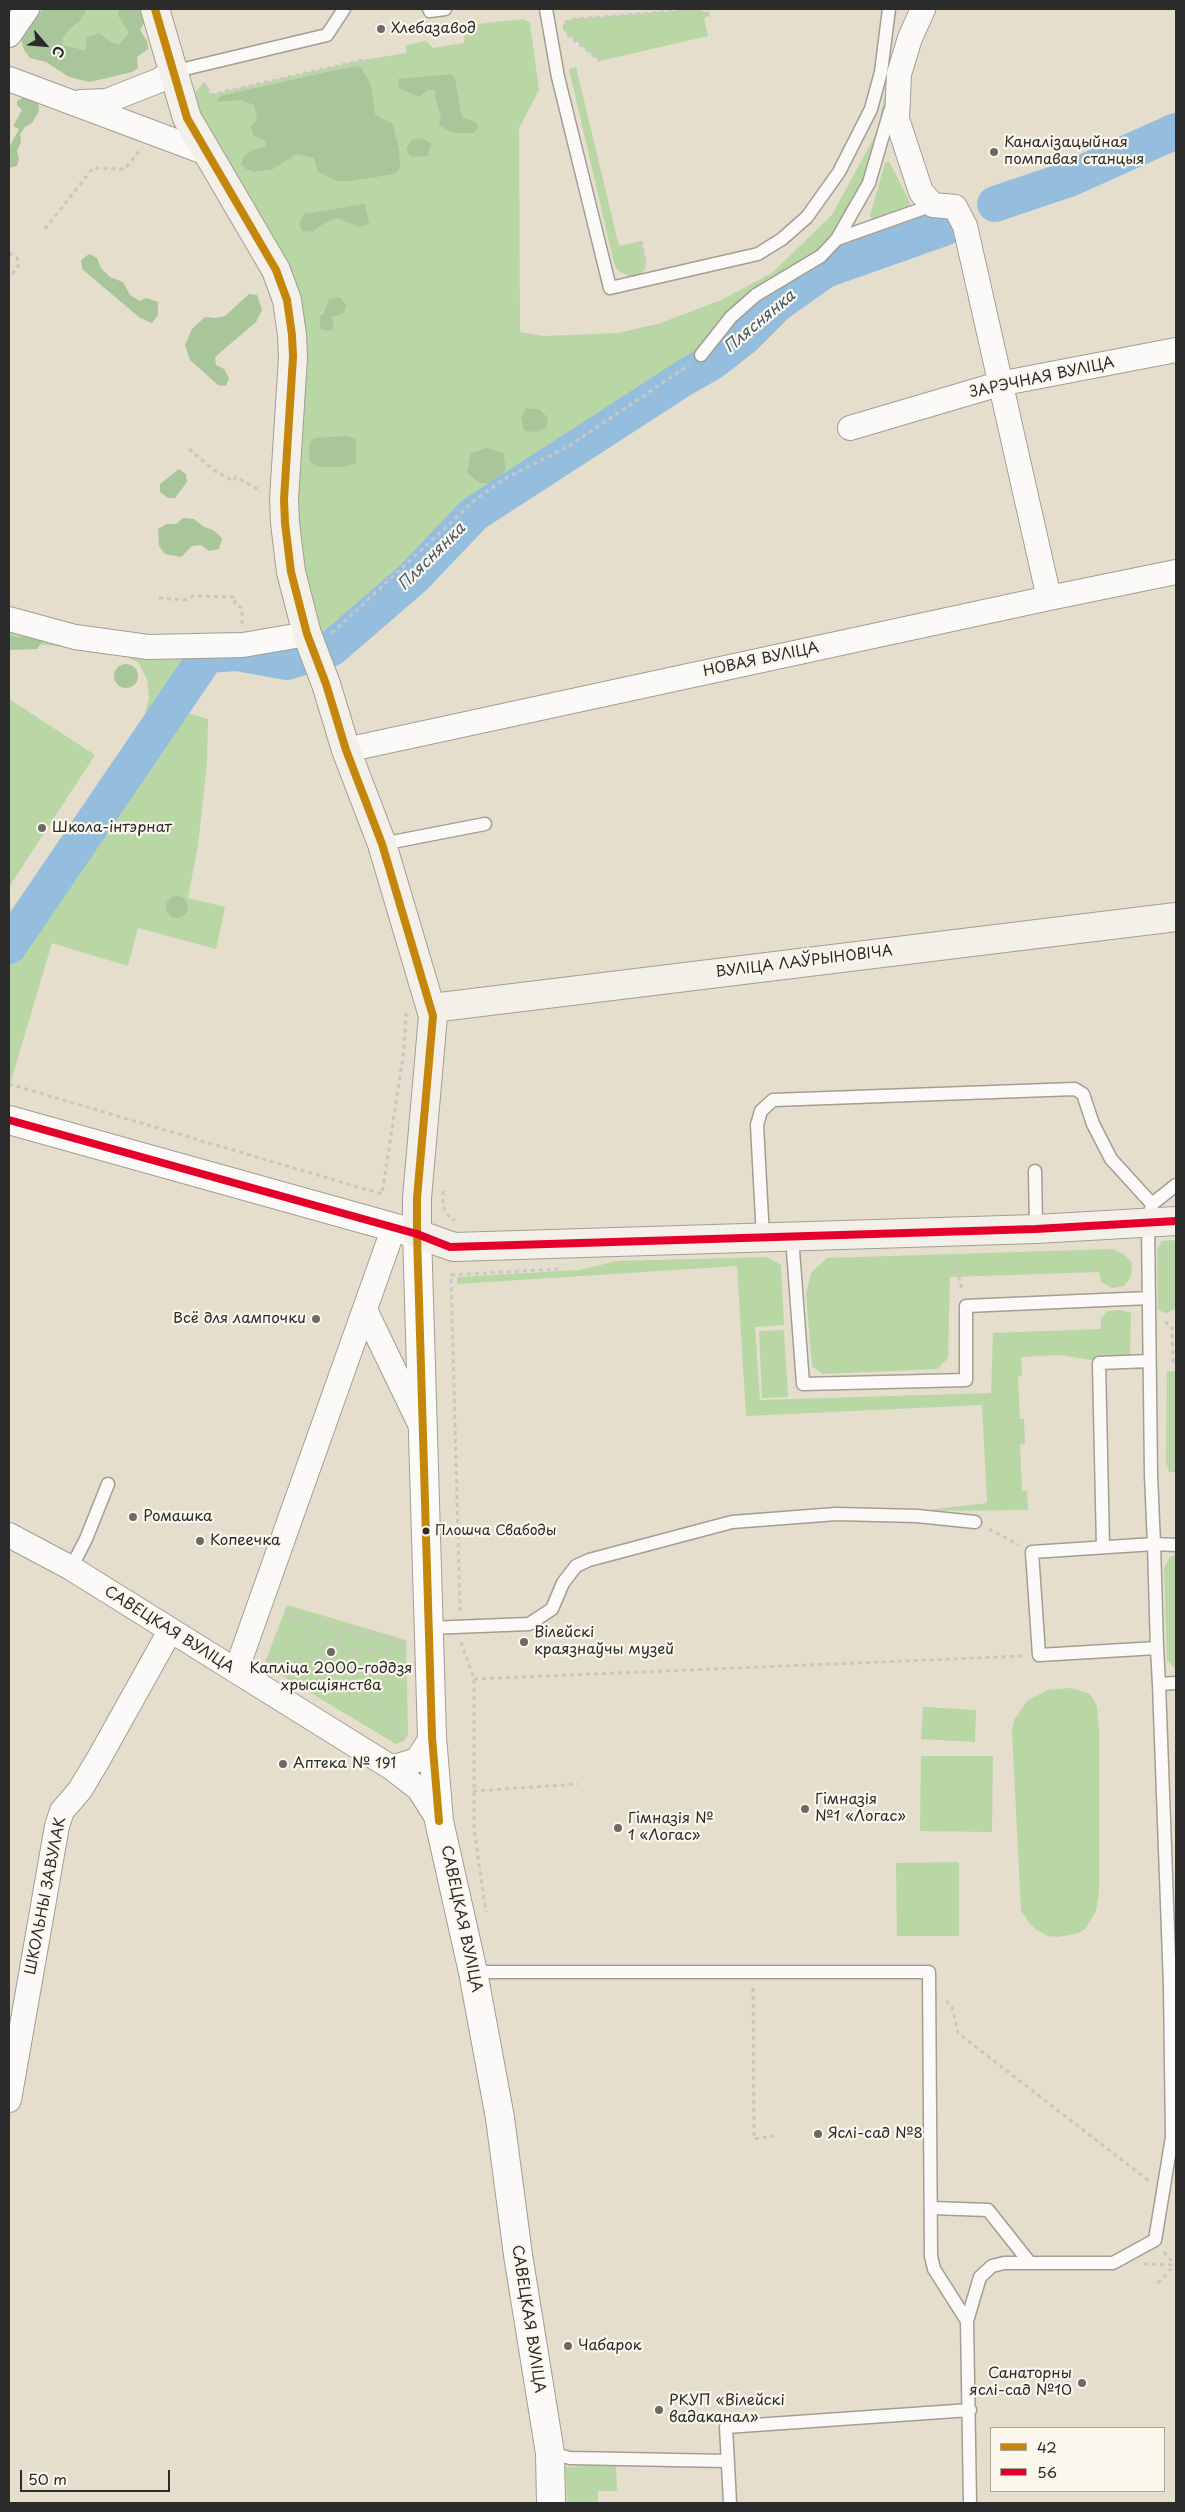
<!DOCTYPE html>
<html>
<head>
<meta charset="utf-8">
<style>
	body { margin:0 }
	#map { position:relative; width:1185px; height:2512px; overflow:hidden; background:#e5decd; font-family:"Playpen Sans",sans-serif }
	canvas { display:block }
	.frame { position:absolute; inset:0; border:10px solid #2b2b2b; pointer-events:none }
	.legend { position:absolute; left:990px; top:2427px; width:175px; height:65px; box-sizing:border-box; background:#fbf7ec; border:1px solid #a8a59f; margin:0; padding:6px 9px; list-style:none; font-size:15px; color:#2b2b2b }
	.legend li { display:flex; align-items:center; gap:10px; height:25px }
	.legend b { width:25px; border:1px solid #a8a59f }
	.north { position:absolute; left:20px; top:20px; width:50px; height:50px; -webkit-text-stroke:4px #fbf7ec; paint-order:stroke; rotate:117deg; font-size:14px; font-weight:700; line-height:20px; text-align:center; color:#2b2b2b }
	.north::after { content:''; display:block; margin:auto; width:18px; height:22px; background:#2b2b2b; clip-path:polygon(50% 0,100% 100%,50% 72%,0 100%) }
	.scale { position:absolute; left:20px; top:2470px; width:150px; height:22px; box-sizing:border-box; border:2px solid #2b2b2b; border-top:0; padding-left:6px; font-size:15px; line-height:18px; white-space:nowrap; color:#2b2b2b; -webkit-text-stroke:4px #fbf7ec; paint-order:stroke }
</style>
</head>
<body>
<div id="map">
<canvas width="1185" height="2512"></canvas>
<div class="frame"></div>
<ul class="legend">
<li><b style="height:6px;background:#c4870b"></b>42</li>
<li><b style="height:6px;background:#e4002b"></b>56</li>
</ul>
<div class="north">С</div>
<div class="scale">50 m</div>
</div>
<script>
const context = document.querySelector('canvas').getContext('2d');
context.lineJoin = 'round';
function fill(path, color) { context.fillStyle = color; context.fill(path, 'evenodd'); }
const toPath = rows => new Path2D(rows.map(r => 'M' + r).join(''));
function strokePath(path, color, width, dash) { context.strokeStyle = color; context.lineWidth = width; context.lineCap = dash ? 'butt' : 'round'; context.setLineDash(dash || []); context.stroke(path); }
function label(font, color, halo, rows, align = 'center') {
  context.font = font + ' "Playpen Sans",sans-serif'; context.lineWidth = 4.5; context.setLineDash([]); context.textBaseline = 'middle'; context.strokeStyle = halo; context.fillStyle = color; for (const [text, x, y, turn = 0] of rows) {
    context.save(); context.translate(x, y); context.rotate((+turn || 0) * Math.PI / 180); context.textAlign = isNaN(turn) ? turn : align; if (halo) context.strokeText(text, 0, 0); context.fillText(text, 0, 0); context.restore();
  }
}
fill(toPath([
	[87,9,118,9,118,16,129,33,119,44,111,42,100,33,85,50,63,45,63,40,70,29,81,20],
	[698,9,711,15,704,18,708,36,600,61,563,30,563,25,567,20,575,19],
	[523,19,530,23,539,90,519,128,520,332,543,336,618,333,661,323,721,300,772,273,832,215,877,132,890,70,886,131,837,239,756,295,701,355,678,374,679,381,474,514,413,578,328,650,320,630,303,565,298,520,297,487,300,297,288,263,207,125,195,101,196,91,204,83,207,85,210,95,363,60,406,53,406,45,426,41,433,48,464,43,465,30,468,25],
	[576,67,619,246,641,241,646,261,645,269,639,275,632,278,617,270,614,263,569,69],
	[889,161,910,203,909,208,872,220,870,215,885,163],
	[9,631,283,645,294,648,299,659,287,662,237,653,207,655,189,682,188,713,208,719,207,763,198,845,188,898,225,907,216,949,138,928,128,966,52,943,10,1084,9,928,141,729,149,699,147,680,139,663,115,651,9,642],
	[9,699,95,755,9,887],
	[1176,1240,1176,1309,1165,1313,1158,1310,1157,1250,1162,1241],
	[1113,1249,1125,1255,1132,1263,1131,1277,1124,1286,1112,1288,1101,1282,1099,1272,950,1277,948,1358,937,1369,822,1374,812,1366,806,1294,811,1273,827,1258],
	[767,1257,781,1265,784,1325,755,1327,760,1400,991,1393,993,1333,1101,1329,1101,1319,1107,1311,1120,1310,1131,1313,1130,1359,1098,1361,1059,1355,1021,1357,1022,1376,1018,1376,1020,1419,1024,1419,1025,1444,1020,1445,1022,1491,1027,1491,1028,1510,920,1511,987,1503,982,1405,746,1416,737,1266,457,1284,457,1277,579,1270,617,1261],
	[784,1330,788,1397,762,1398,759,1331],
	[1167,1371,1176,1371,1176,1472,1169,1472,1166,1461],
	[1176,1555,1176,1670,1167,1660,1164,1568,1170,1557],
	[287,1605,406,1640,408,1734,404,1741,396,1744,269,1668,266,1660],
	[1071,1688,1090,1694,1097,1706,1099,1731,1099,1892,1096,1911,1086,1928,1079,1933,1059,1937,1048,1936,1038,1931,1030,1924,1021,1910,1012,1731,1014,1720,1027,1701,1048,1690],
	[923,1707,976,1710,975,1742,921,1739],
	[921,1756,993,1756,992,1832,920,1831],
	[959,1862,959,1936,897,1936,896,1863],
	[616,2465,617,2491,598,2491,598,2503,567,2503,565,2467]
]), '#b9d6a5');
fill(toPath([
	[42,9,87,9,81,20,70,29,63,39,63,45,85,50,87,37,100,33,111,42,119,44,129,33,118,16,118,9,143,9,144,23,140,30,147,41,148,49,137,57,138,68,132,72,90,82,69,77,46,62,30,58,24,50,21,40],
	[355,66,361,68,368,79,372,90,375,114,393,124,399,149,400,166,398,171,394,174,352,181,337,181,318,172,314,158,296,154,273,169,254,172,246,169,241,164,244,156,255,149,265,147,266,141,253,135,251,126,257,120,254,105,241,100,217,102,220,96],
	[451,74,455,78,461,113,463,118,476,122,479,127,474,133,453,133,439,125,441,116,435,98,435,90,427,90,419,97,399,88,398,79],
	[24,97,38,102,39,111,32,123,25,127,20,134,21,142,17,151,19,159,17,166,9,168,9,148,19,129,13,126,22,110,17,105,17,101],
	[422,138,431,143,428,156,411,157,406,149,411,140],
	[365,204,369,224,359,227,337,218,321,225,313,232,302,231,299,223,304,214],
	[89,254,97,258,101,268,110,277,123,282,130,295,140,301,146,298,158,302,158,315,152,323,140,318,82,269,81,260],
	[249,294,257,295,262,310,256,322,215,357,216,365,224,369,229,378,226,386,218,385,190,360,185,345,192,329,205,317,216,318,225,316],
	[340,297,346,305,344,313,331,317,334,322,333,329,328,331,320,329,320,316,324,313,329,299],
	[526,408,540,410,548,418,546,427,538,432,524,431,521,417],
	[348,436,356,440,356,463,344,467,320,467,310,462,309,445,314,438],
	[487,448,503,453,506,468,497,483,479,483,467,472,471,453],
	[179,469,186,474,187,482,175,498,168,498,160,492,160,484],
	[183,518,194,519,204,527,213,530,222,538,219,549,209,551,201,545,192,546,181,557,165,554,159,546,158,529,167,524,176,524],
	[9,635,13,637,28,637,36,635,44,639,37,649,9,650],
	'114 676a12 12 0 1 1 24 0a12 12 0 1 1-24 0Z',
	'166 907a11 11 0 1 1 22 0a11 11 0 1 1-22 0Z'
]), '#a9c69b');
strokePath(toPath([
	[995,204,1069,179,1176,131],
	[9,946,207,655,237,653,287,662,332,648,413,578,474,514,684,378,712,362,744,337,777,304,825,270,944,228]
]), '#95bede', 36);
const service = toPath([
	[429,9,430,11,445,9],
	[546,9,558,77,610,288,758,254,782,239,807,217,839,172,871,109,881,72,889,9],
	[172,72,327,35,344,9],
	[837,239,933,205],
	[701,355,731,317,756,295,821,256,837,239,869,183,890,111],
	[382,844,485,824],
	[1035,1171,1036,1229],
	[1176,1185,1152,1204,1148,1223,1151,1475,1154,1544,1157,1648,1039,1655,1032,1552,1154,1544,1176,1545],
	[792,1237,803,1384,966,1380,966,1306,1149,1298],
	[763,1238,757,1125,761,1111,773,1100,1075,1089,1083,1094,1093,1124,1111,1159,1152,1204],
	[1103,1547,1099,1363,1149,1361],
	[71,1568,86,1539,108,1484],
	[429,1628,529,1624,552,1609,563,1583,576,1566,589,1560,732,1522,836,1514,917,1516,975,1522],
	[1157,1648,1159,1684,1176,1683],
	[473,1972,929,1972,931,2256,934,2269,967,2321],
	[932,2208,988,2210,1030,2263],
	[550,2453,570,2458,727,2461],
	[730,2503,726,2427,970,2410],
	[970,2503,967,2321,980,2277,992,2266,1004,2263,1113,2263,1155,2240,1172,2137,1170,1986,1159,1684]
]);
const minor = toPath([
	[923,9,910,38,899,74,897,119,921,192,933,205,955,207,965,226,1049,598],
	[9,35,27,9],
	[9,79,207,153],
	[81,102,107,101,160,80,172,72],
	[850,428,999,384,1176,350],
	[9,619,75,637,148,647,243,645,307,634],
	[346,750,1049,598,1176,572],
	[365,1310,423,1430],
	[9,1535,71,1568,392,1768,419,1789,439,1821],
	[236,1671,394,1227],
	[392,1768,417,1760,432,1737],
	[9,2100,57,1826,62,1811,80,1790,98,1760,170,1631]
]);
const tertiary = toPath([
	[9,1120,417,1234,432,1737,439,1821,473,1972,500,2118,518,2255,550,2453,551,2503]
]);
const secondary = toPath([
	[155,9,187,118,276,270,287,300,292,335,293,357,284,499,285,523,291,572,307,634,326,684,346,750,382,844,433,1016,417,1198,417,1234,454,1247,1036,1229,1176,1221],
	[432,1008,1176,917]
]);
strokePath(service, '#a29e94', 15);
strokePath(minor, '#a29e94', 26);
strokePath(tertiary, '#a29e94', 30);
strokePath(secondary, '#a29e94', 30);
strokePath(toPath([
	[698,9,711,15],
	[565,22,575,19,698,9],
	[567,34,600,61],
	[202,84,207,85,209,95,363,60,375,63],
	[45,229,93,168,125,169,140,150],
	[641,241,646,264],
	[9,253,17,258,19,264,11,276],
	[189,449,215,471,233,481,236,477,261,491],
	[159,598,185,600,193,596,235,597,235,604,242,608,242,624],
	[332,633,476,499,506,478,569,446,689,365],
	[9,1084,382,1194,404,1050,406,1013],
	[443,1191,443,1207,450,1218,455,1220],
	[1163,1251,1176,1256],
	[947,1255,958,1274,962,1290],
	[1165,1313,1176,1301],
	[1165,1322,1172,1327,1173,1365,1176,1365],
	[1167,1464,1176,1457],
	[989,1529,1019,1545],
	[460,1611,451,1275,558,1269],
	[286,1613,406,1644],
	[286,1614,324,1646],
	[461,1642,474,1679,474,1829,486,1912],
	'322 1654a11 11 0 1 1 22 0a11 11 0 1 1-22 0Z',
	[336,1643,342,1628],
	[344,1655,408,1647],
	[266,1660,322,1658],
	[340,1662,404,1741],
	[474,1679,1023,1656],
	[473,1791,578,1784],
	[753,1988,754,2139,774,2136],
	[946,2001,952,2007,958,2033,1149,2181],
	[1164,2252,1175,2265],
	[1144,2264,1176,2265],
	[1158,2283,1175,2265]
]), '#c9c7c3', 3, [4, 4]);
strokePath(service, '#fbfaf8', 12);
strokePath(minor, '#fbfaf8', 24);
strokePath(tertiary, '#fbfaf8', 28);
strokePath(secondary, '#f3f0e9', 28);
strokePath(toPath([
	[155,9,187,118,276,270,287,300,292,335,293,357,284,499,285,523,291,572,307,634,326,684,346,750,382,844,433,1016,417,1198,417,1234,432,1737,439,1821]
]), '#c4870b', 8);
strokePath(toPath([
	[9,1120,417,1234,450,1247,1036,1229,1176,1221]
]), '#e4002b', 8);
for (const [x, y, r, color] of [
	[381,29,5,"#6c6a64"],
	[994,152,5,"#6c6a64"],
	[42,828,5,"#6c6a64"],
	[316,1319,5,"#6c6a64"],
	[133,1517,5,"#6c6a64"],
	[426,1531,4.5,"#2b2b2b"],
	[200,1541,5,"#6c6a64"],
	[524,1642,5,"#6c6a64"],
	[331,1652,5,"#6c6a64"],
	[283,1764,5,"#6c6a64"],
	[805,1809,5,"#6c6a64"],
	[618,1828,5,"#6c6a64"],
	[818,2134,5,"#6c6a64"],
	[568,2346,5,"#6c6a64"],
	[1082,2383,5,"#6c6a64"],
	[659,2410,5,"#6c6a64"]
]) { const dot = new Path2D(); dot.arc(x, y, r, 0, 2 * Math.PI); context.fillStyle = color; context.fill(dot); strokePath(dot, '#fbf7ec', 2); }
label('14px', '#2b2b2b', '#fbf7ec', [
	["Плошча Свабоды",435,1531]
], 'left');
label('15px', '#2b2b2b', '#fbf7ec', [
	["Хлебазавод",391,29],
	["Каналізацыйная",1004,143],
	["помпавая станцыя",1004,160],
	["Школа-інтэрнат",52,828],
	["Всё для лампочки",306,1319,"right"],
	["Ромашка",143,1517],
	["Копеечка",210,1541],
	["Вілейскі",534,1633],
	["краязнаўчы музей",534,1650],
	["Капліца 2000-годдзя",331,1669,"center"],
	["хрысціянства",331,1686,"center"],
	["Аптека № 191",293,1764],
	["Гімназія",815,1800],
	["№1 «Логас»",815,1817],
	["Гімназія №",628,1819],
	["1 «Логас»",628,1836],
	["Яслі-сад №8",828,2134],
	["Чабарок",578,2346],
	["Санаторны",1072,2374,"right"],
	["яслі-сад №10",1072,2391,"right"],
	["РКУП «Вілейскі",669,2401],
	["вадаканал»",669,2418]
], 'left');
label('15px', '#2b2b2b', '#fbf7ec', [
	["ЗАРЭЧНАЯ ВУЛІЦА",1042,378,-12],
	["НОВАЯ ВУЛІЦА",761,660,-12],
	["ВУЛІЦА ЛАЎРЫНОВІЧА",804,962,-7],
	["САВЕЦКАЯ ВУЛІЦА",169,1630,32],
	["ШКОЛЬНЫ ЗАВУЛАК",46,1896,-79],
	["САВЕЦКАЯ ВУЛІЦА",461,1919,78],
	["САВЕЦКАЯ ВУЛІЦА",528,2319,81]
]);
label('italic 16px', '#445a6c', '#fbf7ec', [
	["Пляснянка",760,322,-40],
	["Пляснянка",432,557,-45]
]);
</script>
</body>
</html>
